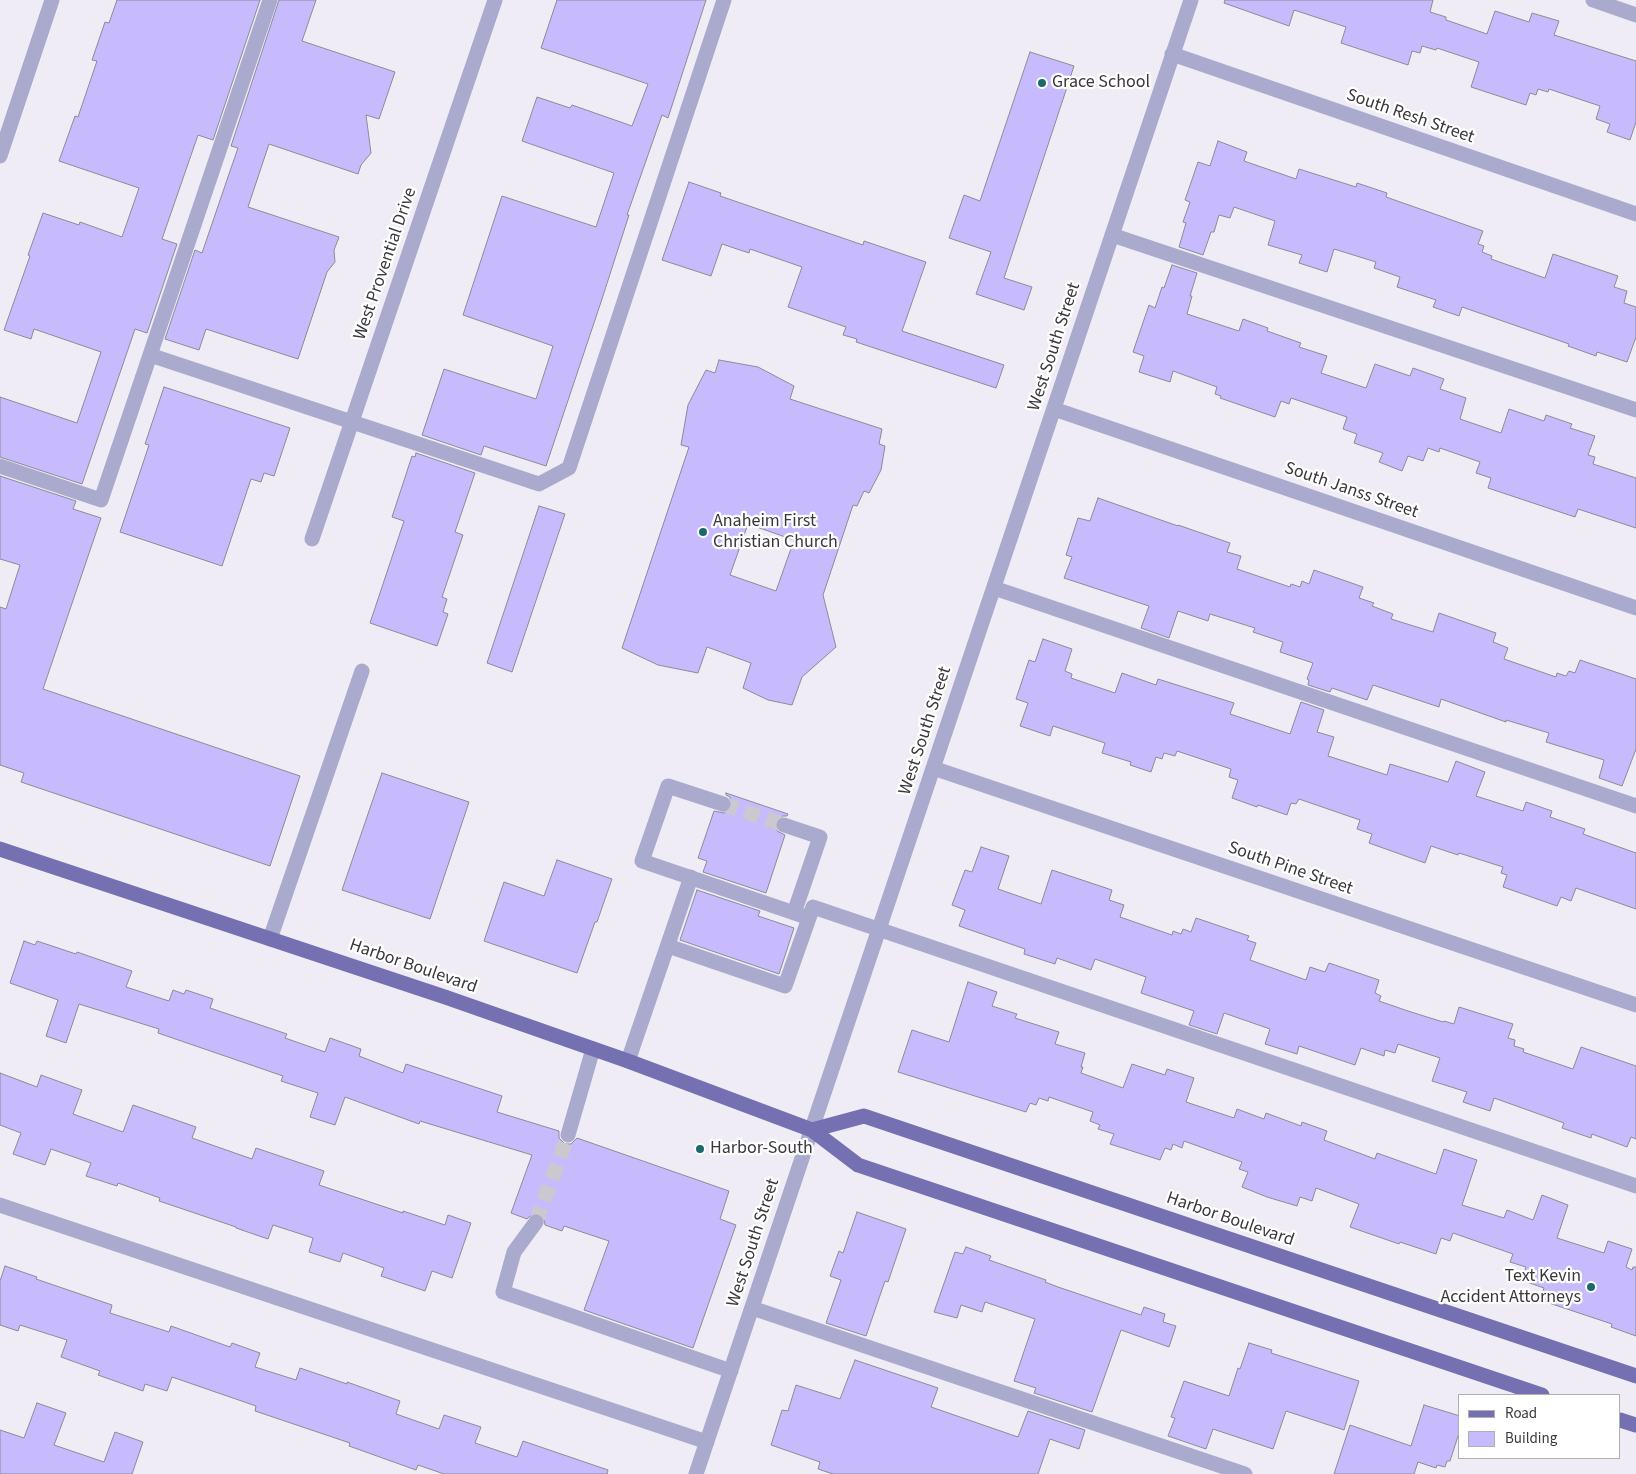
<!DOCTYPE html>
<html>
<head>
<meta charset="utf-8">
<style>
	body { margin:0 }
	#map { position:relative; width:1636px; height:1474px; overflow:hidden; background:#f0ecf5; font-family:"Source Sans 3",sans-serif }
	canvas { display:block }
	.legend { position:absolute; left:1458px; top:1394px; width:162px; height:65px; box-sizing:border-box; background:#fff; border:1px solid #b0afb1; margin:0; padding:6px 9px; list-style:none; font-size:15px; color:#3a383c }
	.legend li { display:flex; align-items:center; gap:10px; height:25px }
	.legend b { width:25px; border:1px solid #b0afb1 }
</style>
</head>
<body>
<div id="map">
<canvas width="1636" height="1474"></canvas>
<ul class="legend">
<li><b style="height:6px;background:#7470b1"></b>Road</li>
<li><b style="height:14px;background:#c7bbfd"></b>Building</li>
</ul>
</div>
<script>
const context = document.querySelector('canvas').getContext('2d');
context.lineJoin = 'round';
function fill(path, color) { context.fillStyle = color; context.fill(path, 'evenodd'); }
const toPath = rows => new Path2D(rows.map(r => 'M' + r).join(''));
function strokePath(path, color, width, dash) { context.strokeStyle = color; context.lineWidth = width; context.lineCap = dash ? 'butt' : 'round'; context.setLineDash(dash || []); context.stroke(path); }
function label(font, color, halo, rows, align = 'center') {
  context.font = font + ' "Source Sans 3",sans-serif'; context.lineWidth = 4.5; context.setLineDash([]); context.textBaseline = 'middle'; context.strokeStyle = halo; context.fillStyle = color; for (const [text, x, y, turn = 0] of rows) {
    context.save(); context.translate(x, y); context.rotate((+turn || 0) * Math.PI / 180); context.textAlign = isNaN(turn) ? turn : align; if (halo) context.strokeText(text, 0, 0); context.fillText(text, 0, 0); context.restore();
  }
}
const building = toPath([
	[117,0,260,0,213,140,198,135,162,239,177,244,147,333,135,329,82,484,0,457,0,397,77,423,101,352,34,329,31,339,4,330,30,256,28,255,43,213,79,225,80,222,122,237,139,188,59,161,75,116,78,117,97,61,92,60,105,22,109,23,117,0],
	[279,0,316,0,302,41,395,72,379,119,366,115,371,153,361,165,358,174,269,144,248,207,339,237,334,250,335,262,327,272,298,359,206,329,199,350,165,339,195,250,202,253,229,174,238,148,231,146,279,0],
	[557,0,706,0,668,118,662,115,627,215,629,215,601,302,546,466,484,446,481,455,422,435,444,369,536,399,553,346,463,315,502,196,596,227,614,173,522,141,537,97,570,108,572,105,632,126,648,84,541,48,557,0],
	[1225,0,1433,0,1430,12,1446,17,1446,20,1487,34,1495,11,1529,22,1532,13,1559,21,1554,35,1636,61,1636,122,1630,140,1607,132,1610,124,1596,119,1600,106,1549,89,1548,92,1538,89,1536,95,1530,93,1526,105,1471,87,1479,62,1437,48,1436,50,1422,46,1420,53,1412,51,1408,65,1341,43,1346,27,1294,10,1289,26,1224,3,1225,0],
	[1030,52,1074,66,1004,278,1032,287,1024,310,976,294,991,252,949,238,964,195,980,201,1030,52],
	[1218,141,1247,152,1244,161,1296,179,1299,169,1356,187,1357,183,1387,193,1386,197,1483,231,1478,244,1484,246,1482,252,1492,256,1491,259,1545,278,1553,254,1618,276,1614,287,1627,291,1624,303,1636,307,1636,337,1627,362,1597,352,1596,356,1568,346,1569,344,1462,307,1459,316,1433,307,1436,300,1397,287,1400,277,1374,268,1376,262,1334,249,1327,272,1299,263,1302,255,1268,245,1275,221,1234,207,1230,218,1219,215,1214,232,1211,232,1203,255,1179,247,1186,223,1183,222,1190,202,1185,200,1198,162,1210,166,1218,141],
	[689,182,721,193,720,196,863,245,864,241,926,262,902,331,1004,365,996,388,856,342,857,339,843,335,846,327,788,307,802,267,750,249,749,253,722,244,711,276,662,260,689,182],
	[1172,265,1197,273,1190,296,1192,296,1187,314,1239,331,1243,319,1268,328,1267,331,1301,343,1299,347,1327,356,1321,373,1366,388,1375,364,1410,376,1413,368,1444,379,1440,389,1466,398,1460,419,1501,433,1509,409,1544,421,1546,415,1572,424,1570,428,1595,436,1588,455,1595,457,1593,464,1636,478,1636,528,1578,509,1575,517,1488,488,1491,478,1476,473,1480,462,1440,448,1439,452,1428,448,1423,461,1408,456,1402,471,1379,462,1383,453,1354,443,1357,434,1343,429,1347,417,1291,398,1289,404,1281,401,1275,417,1220,398,1221,396,1215,394,1217,387,1173,371,1170,382,1139,372,1144,356,1133,352,1149,305,1155,308,1162,287,1164,288,1172,265],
	[719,360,758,367,794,386,790,399,882,429,879,444,885,446,881,470,869,493,864,491,857,506,853,505,823,595,836,647,802,677,792,705,768,700,743,688,751,663,707,647,698,673,658,665,622,648,689,447,681,445,688,405,706,370,715,373,719,360],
	[748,524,794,540,776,591,730,575,748,524],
	[164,387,290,428,274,476,264,473,261,482,251,479,222,566,120,532,149,445,145,444,164,387],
	[416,453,475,473,455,532,463,535,442,597,447,599,443,612,448,614,437,646,370,623,404,521,392,517,412,456,415,457,416,453],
	[0,476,76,501,73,509,101,518,43,689,300,776,270,866,21,782,24,773,0,765,0,607,6,609,20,565,0,559,0,476],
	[1098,498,1178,526,1178,525,1230,543,1227,552,1241,556,1237,569,1290,587,1291,584,1300,587,1302,581,1309,584,1314,570,1363,587,1359,598,1374,603,1372,606,1393,614,1391,619,1433,632,1439,613,1496,633,1493,642,1508,648,1504,659,1556,677,1557,673,1566,676,1569,671,1575,673,1580,660,1636,679,1636,749,1622,786,1599,778,1604,760,1546,742,1549,733,1506,720,1506,722,1441,699,1439,707,1373,685,1367,700,1332,688,1330,692,1308,685,1309,680,1307,679,1313,663,1280,652,1283,642,1253,632,1255,628,1210,614,1208,621,1178,611,1169,638,1141,628,1149,606,1064,578,1072,557,1066,555,1078,518,1090,521,1098,498],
	[539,506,565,514,512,672,487,663,539,506],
	[1043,639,1072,649,1065,671,1072,674,1071,678,1115,693,1122,673,1156,685,1158,679,1234,703,1230,714,1290,734,1301,702,1324,710,1317,732,1334,737,1328,756,1387,775,1390,764,1448,782,1456,761,1485,772,1476,796,1523,811,1526,802,1552,811,1550,817,1585,829,1583,834,1636,853,1636,909,1576,888,1571,901,1561,897,1557,906,1503,887,1507,875,1501,873,1503,867,1459,853,1458,855,1431,846,1425,863,1369,843,1372,834,1357,829,1360,820,1299,799,1296,804,1291,803,1287,815,1258,805,1257,807,1232,798,1238,780,1229,777,1231,769,1177,751,1175,756,1164,753,1162,759,1156,757,1151,772,1130,765,1131,762,1102,753,1105,743,1053,726,1050,736,1020,726,1028,703,1016,699,1029,660,1035,662,1043,639],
	[382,773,469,802,430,919,342,890,382,773],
	[726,793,788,814,787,816,783,816,778,818,775,823,777,831,785,835,766,893,703,872,707,861,698,858,714,811,724,813,729,811,732,807,732,802,730,797,726,795,726,793],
	[981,847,1009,856,998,889,1041,904,1052,870,1112,890,1109,900,1124,905,1120,917,1172,935,1173,931,1181,934,1183,929,1191,932,1196,918,1249,936,1247,940,1256,943,1250,960,1306,980,1310,967,1325,972,1329,963,1379,980,1375,993,1381,996,1379,1001,1408,1011,1443,1022,1444,1021,1454,1024,1459,1007,1513,1024,1508,1038,1515,1040,1514,1046,1524,1049,1523,1052,1573,1069,1581,1047,1636,1066,1636,1139,1631,1137,1627,1147,1592,1134,1591,1138,1562,1128,1564,1123,1494,1098,1490,1111,1463,1102,1467,1092,1432,1081,1440,1058,1398,1044,1395,1053,1385,1050,1384,1056,1361,1048,1355,1065,1299,1046,1297,1054,1265,1044,1270,1029,1224,1013,1217,1034,1189,1025,1194,1011,1141,993,1146,977,1095,959,1091,970,1057,958,1055,964,1024,954,1025,949,959,926,965,910,952,905,965,870,972,872,981,847],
	[557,860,612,879,597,922,595,922,577,973,484,941,504,882,544,896,557,860],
	[697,890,760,911,758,916,794,928,779,974,680,940,697,890],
	[24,941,35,945,37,941,76,954,77,952,132,971,126,987,169,1001,173,990,184,994,186,990,213,999,210,1008,287,1034,285,1038,325,1052,330,1038,361,1049,359,1056,403,1073,406,1064,502,1096,497,1112,559,1131,559,1138,565,1144,571,1144,577,1138,729,1191,720,1219,736,1225,693,1348,584,1310,609,1241,564,1226,562,1231,545,1225,544,1218,538,1213,532,1214,527,1219,511,1213,532,1155,420,1121,419,1124,345,1097,335,1125,310,1117,318,1093,281,1081,283,1076,158,1033,159,1029,79,1004,66,1043,46,1036,58,1000,10,983,24,941],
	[968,982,997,992,992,1006,1017,1014,1015,1018,1059,1032,1055,1044,1085,1053,1081,1067,1083,1067,1081,1073,1123,1088,1132,1064,1165,1075,1167,1069,1194,1078,1186,1102,1234,1118,1237,1109,1264,1119,1266,1113,1301,1126,1302,1122,1327,1131,1324,1140,1375,1159,1377,1153,1436,1174,1444,1149,1477,1160,1462,1205,1504,1218,1507,1210,1533,1220,1542,1195,1568,1205,1557,1238,1604,1253,1608,1241,1632,1249,1626,1267,1632,1270,1633,1267,1636,1267,1636,1336,1611,1327,1612,1324,1540,1300,1544,1288,1521,1280,1526,1267,1510,1262,1513,1254,1453,1233,1450,1241,1441,1238,1436,1254,1400,1242,1399,1244,1350,1227,1359,1204,1316,1188,1312,1201,1300,1197,1297,1206,1267,1197,1242,1187,1248,1172,1239,1169,1242,1162,1184,1141,1182,1148,1173,1144,1171,1150,1165,1148,1160,1160,1110,1144,1114,1134,1098,1129,1100,1125,1090,1121,1093,1112,1049,1097,1048,1101,1039,1098,1036,1105,1030,1103,1026,1112,898,1072,912,1030,949,1042,968,982],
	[0,1073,37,1087,41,1075,82,1090,73,1114,123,1132,133,1105,196,1127,192,1138,252,1159,256,1148,324,1171,319,1185,403,1213,403,1211,445,1225,448,1215,471,1223,452,1278,432,1271,425,1291,381,1276,384,1268,343,1253,340,1262,309,1252,313,1238,273,1225,268,1239,236,1228,236,1227,159,1201,160,1198,118,1183,117,1186,86,1176,91,1163,51,1149,45,1165,13,1154,21,1133,0,1125,0,1073],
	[857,1212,906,1229,888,1282,885,1281,866,1336,826,1323,841,1280,830,1276,839,1251,843,1253,857,1212],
	[966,1247,991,1256,989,1260,1046,1280,1045,1282,1058,1287,1141,1315,1144,1307,1165,1314,1163,1322,1176,1326,1169,1347,1121,1330,1092,1412,1034,1393,1036,1388,1014,1381,1035,1319,985,1302,982,1312,961,1305,957,1318,934,1312,955,1252,963,1254,966,1247],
	[5,1266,37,1277,36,1279,112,1305,110,1313,169,1332,171,1326,230,1347,232,1343,260,1353,255,1367,296,1380,300,1368,347,1384,347,1382,400,1401,396,1414,439,1429,444,1415,481,1427,475,1443,517,1457,523,1441,608,1470,607,1474,444,1474,418,1465,416,1470,349,1446,350,1443,255,1411,256,1406,172,1377,167,1391,145,1384,143,1391,98,1375,100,1371,61,1357,67,1340,20,1325,18,1331,0,1325,0,1281,5,1266],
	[1249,1343,1272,1350,1271,1353,1359,1381,1344,1430,1286,1411,1273,1449,1213,1429,1206,1449,1168,1436,1175,1418,1171,1417,1184,1381,1229,1396,1238,1368,1240,1369,1249,1343],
	[855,1360,938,1388,931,1407,1018,1437,1028,1411,1085,1430,1079,1449,1050,1439,1038,1474,833,1474,818,1469,820,1462,771,1445,782,1410,788,1411,796,1385,840,1399,855,1360],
	[37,1403,66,1413,54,1445,104,1462,115,1432,143,1442,132,1474,0,1474,0,1430,24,1438,37,1403],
	[1424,1405,1460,1416,1460,1430,1450,1461,1447,1461,1445,1467,1437,1465,1436,1468,1418,1462,1414,1474,1334,1474,1350,1425,1411,1446,1424,1405]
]);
fill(building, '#c7bbfd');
strokePath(building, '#8c8b94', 1);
strokePath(toPath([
	[723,804,784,825],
	[536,1222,568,1135]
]), '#ccc8d0', 15, [15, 8]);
strokePath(toPath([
	[1593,0,1636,15],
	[1172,54,1636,214],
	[0,156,52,0],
	[1112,235,1636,410],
	[150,355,539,484,569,468,724,0],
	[1054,409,1636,608],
	[0,466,101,500,270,0],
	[312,539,495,0],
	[994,588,1636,806],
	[933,768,1636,1005],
	[784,825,820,837,794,913],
	[809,918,813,907,1636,1186],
	[270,939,362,671],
	[668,946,785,986,809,918,642,861,668,786,723,804],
	[628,1061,691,877],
	[568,1135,593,1049],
	[0,1205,707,1442],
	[536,1222,514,1252,503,1292,731,1371],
	[752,1308,1245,1474],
	[696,1474,1191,0]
]), '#aaaace', 15);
strokePath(toPath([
	[0,849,445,997,628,1061,812,1130,858,1165,1542,1395],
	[812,1130,864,1116,1636,1376],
	[1620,1420,1636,1425]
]), '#7470b1', 15);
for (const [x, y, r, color] of [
	[1042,83,5,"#1c696b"],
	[703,532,5,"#1c696b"],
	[700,1149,5,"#1c696b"],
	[1591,1287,5,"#1c696b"]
]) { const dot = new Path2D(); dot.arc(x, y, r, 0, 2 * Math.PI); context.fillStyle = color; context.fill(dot); strokePath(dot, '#fff', 2); }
label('18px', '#3a383c', '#fff', [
	["Grace School",1052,83],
	["Anaheim First",713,522],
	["Christian Church",713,543],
	["Harbor-South",710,1149],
	["Text Kevin",1581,1277,"right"],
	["Accident Attorneys",1581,1298,"right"]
], 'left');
label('18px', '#3a383c', '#fff', [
	["South Resh Street",1410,117,19],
	["West Provential Drive",386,264,-71],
	["West South Street",1055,347,-72],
	["South Janss Street",1351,491,19],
	["West South Street",926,731,-72],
	["South Pine Street",1290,869,19],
	["Harbor Boulevard",413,967,19],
	["Harbor Boulevard",1230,1220,19],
	["West South Street",754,1243,-72]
]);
</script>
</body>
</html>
